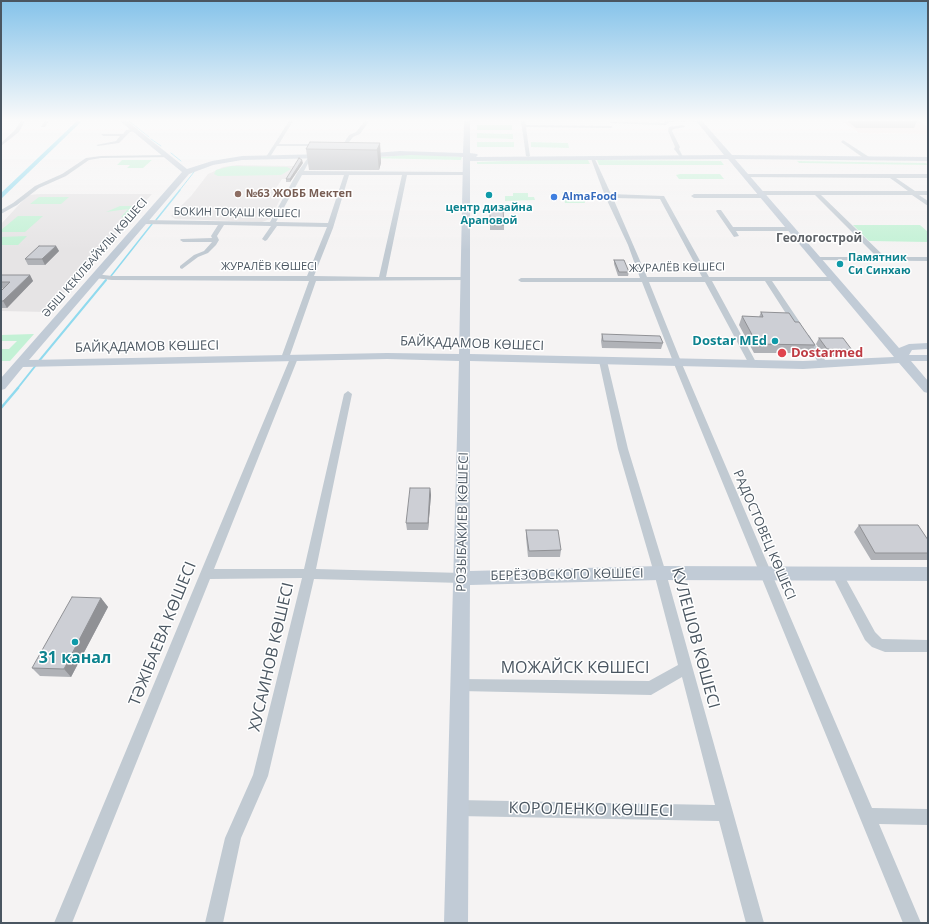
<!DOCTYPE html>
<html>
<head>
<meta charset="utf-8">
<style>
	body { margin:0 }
	#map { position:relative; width:929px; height:924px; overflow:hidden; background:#f5f3f3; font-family:"Open Sans",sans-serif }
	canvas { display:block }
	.frame { position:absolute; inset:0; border:2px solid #4a5661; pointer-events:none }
</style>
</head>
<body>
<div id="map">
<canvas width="929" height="924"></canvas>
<div class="frame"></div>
</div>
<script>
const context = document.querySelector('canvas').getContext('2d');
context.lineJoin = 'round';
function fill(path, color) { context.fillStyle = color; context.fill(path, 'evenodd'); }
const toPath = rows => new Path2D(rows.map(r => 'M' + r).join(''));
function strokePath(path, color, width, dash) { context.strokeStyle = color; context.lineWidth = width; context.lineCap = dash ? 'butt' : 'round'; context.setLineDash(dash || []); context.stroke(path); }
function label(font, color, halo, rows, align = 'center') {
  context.font = font + ' "Open Sans",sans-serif'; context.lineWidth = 3; context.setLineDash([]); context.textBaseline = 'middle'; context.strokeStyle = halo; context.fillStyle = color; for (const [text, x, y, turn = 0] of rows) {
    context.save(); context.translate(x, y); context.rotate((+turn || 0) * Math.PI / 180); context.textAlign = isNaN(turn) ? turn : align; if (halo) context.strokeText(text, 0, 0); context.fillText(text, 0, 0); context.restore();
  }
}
fill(toPath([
	[237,165,296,166,287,179,282,179,274,191,284,192,270,219,262,222,175,219,171,216,191,196,208,174,223,167],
	[40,194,152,194,47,312,1,311,1,224,28,195]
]), '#e6e4e5');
fill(toPath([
	[842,121,919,121,928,127,928,134,859,133]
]), '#fce8e6');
fill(toPath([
	[477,125,512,125,512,130,477,130],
	[477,133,513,134,513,139,477,138],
	[477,142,514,142,514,147,477,147],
	[531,142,568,143,569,148,531,147],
	[411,154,462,157,461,160,316,157,384,157],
	[122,160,152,160,143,168,127,168,130,165,117,165],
	[530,160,588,160,590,164,477,164,477,162],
	[597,160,721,161,724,165,599,165],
	[797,161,926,163,928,165,799,163],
	[231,166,287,167,291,169,281,175,218,176,214,174,216,170],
	[680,174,720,174,724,179,679,179,676,175],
	[581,192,585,203,565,203,562,192],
	[513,193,528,193,528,197,534,197,535,200,505,201,505,196,513,196],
	[39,197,69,197,61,204,30,204],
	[120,206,142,206,133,218,121,217,128,209,106,212],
	[18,216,43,216,25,232,1,232,1,230],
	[853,225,920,225,928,232,928,242,869,241],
	[27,236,18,245,1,245,1,237],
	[34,334,10,361,1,361,1,349,9,349,17,341,1,341,1,335]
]), '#c3f1d5');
fill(toPath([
	[77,121,82,121,1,199,1,193]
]), '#90daee');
strokePath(toPath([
	[129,121,149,137],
	[151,139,161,146],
	[171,153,181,161],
	[179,191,194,172]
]), '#90daee', 1);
strokePath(toPath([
	[156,220,180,190],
	[111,276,152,224]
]), '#90daee', 1.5);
strokePath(toPath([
	[39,361,106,280],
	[17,389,36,365]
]), '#90daee', 2);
strokePath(toPath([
	[1,408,18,388]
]), '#90daee', 2.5);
fill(toPath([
	[21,121,25,121,19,132,1,146,1,143,15,130,21,121],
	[45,121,49,121,45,127,41,127,45,121],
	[289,121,293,121,279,144,321,144,323,145,321,146,277,146,270,157,266,157,289,121],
	[365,121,369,121,360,134,353,137,346,146,342,146,349,135,356,132,365,121],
	[521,121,525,121,526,125,611,126,613,127,611,128,526,127,530,156,528,157,526,156,521,121],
	[665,121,701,121,669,122,666,125,609,123,611,122,664,123,665,121],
	[683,125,685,127,673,129,672,131,680,147,679,149,683,157,681,158,674,149,675,147,668,131,669,127,683,125],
	[133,129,135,131,130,132,119,143,98,146,96,145,116,141,120,136,103,136,101,134,123,134,126,130,133,129],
	[843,140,869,157,869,159,865,159,841,142,843,140],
	[168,155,170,157,101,158,89,160,66,176,39,188,17,205,1,214,1,210,13,203,35,186,62,174,86,158,101,156,168,155],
	[310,155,312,156,304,171,468,172,469,173,466,175,407,175,386,277,465,277,468,279,467,280,316,281,289,358,285,360,281,358,309,281,112,280,95,278,92,276,95,274,112,276,307,276,327,227,277,226,267,240,265,241,262,239,271,226,224,225,217,236,219,240,216,245,208,253,198,257,182,269,180,268,180,266,194,255,204,251,212,242,183,242,180,240,181,239,212,238,211,236,218,225,142,224,139,222,142,220,270,222,297,173,310,155],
	[302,175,344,175,328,223,276,222,302,175],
	[349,175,402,175,379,277,314,276,333,228,349,175],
	[590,156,594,157,611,194,664,196,709,277,834,277,837,279,834,281,772,281,801,324,797,326,794,326,765,281,712,281,757,364,753,367,749,364,705,282,649,282,682,364,872,808,928,809,928,825,879,824,921,923,903,923,674,364,642,282,521,282,518,280,521,278,640,278,628,245,605,196,590,156],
	[613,198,660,199,702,277,647,277,613,198],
	[745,174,928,174,928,178,896,178,915,191,928,191,928,195,919,195,928,201,928,206,912,195,821,195,885,257,928,257,928,261,814,260,813,259,816,257,877,257,815,195,763,195,765,196,762,198,694,198,691,196,694,194,759,194,757,193,760,191,908,191,890,178,743,177,743,175,745,174],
	[717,210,721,210,733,227,791,227,794,229,791,231,736,231,739,236,734,237,716,211,717,210],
	[803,335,809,335,825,360,824,362,818,362,802,337,803,335],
	[291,356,294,356,298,358,214,569,304,569,344,394,348,391,352,394,316,569,462,573,466,575,468,578,466,581,462,583,314,579,268,776,241,838,223,923,205,923,225,838,253,775,302,578,210,579,72,923,54,923,291,356],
	[603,358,607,361,628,449,666,573,764,923,746,923,719,821,458,816,452,814,450,808,452,802,458,800,715,805,682,677,651,695,460,691,455,690,453,685,455,680,460,679,649,681,678,665,654,573,618,449,599,361,603,358],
	[838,570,842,572,875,632,882,639,928,640,928,652,885,652,872,647,865,640,832,575,834,572,838,570]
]), '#c1cad2');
fill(toPath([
	[120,121,127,121,187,169,212,161,242,156,326,154,329,156,326,158,242,160,213,165,189,174,29,360,387,353,459,354,463,157,411,155,361,158,358,156,361,154,400,151,463,153,464,121,470,121,470,153,477,154,478,155,476,157,724,155,696,121,702,121,732,155,928,157,928,161,735,159,899,348,909,344,928,343,928,349,912,350,909,355,928,355,928,361,911,361,928,381,928,393,924,392,899,363,803,369,470,361,470,571,660,566,928,567,928,581,660,580,470,585,468,923,444,923,459,361,387,359,23,367,5,389,1,390,1,378,182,172,120,121],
	[728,159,894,357,803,361,470,354,470,161,728,159]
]), '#c1cbd6');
fill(toPath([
	[847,121,917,121,914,128,856,128],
	[380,143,381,163,379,170,309,170,306,149],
	[303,163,290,182,286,182,286,179],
	[490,209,504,225,504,230,490,230],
	[56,246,59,251,45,265,28,265,25,259],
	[614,260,629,272,628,276,618,276,614,264],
	[1,275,30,275,33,281,7,308,1,308,1,291,3,288,1,288],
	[761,312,795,322,815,345,811,353,754,353,739,325,742,316,759,317],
	[602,334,663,343,661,349,602,348,601,341],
	[819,338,852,350,849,356,824,356,816,344],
	[430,488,431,495,428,530,407,530,406,523],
	[859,525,928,553,928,560,871,560,854,532],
	[526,530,561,550,560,557,528,557,526,537],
	[101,598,108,607,71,677,40,676,32,668]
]), '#b0b2b7');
fill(toPath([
	[380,143,381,163,379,170,377,150],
	[302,160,303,163,290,182,290,179],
	[56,246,59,251,45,265,42,259],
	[30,275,33,281,7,308,3,301],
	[430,488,431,495,428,530,428,523],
	[101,598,108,607,71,677,64,669]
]), '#909195');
const building = toPath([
	[310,142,380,143,377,150,306,149,310,142],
	[299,158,302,160,290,179,286,179,299,158],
	[490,209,503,209,504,225,490,225,490,209],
	[39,246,56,246,42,259,25,259,39,246],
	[614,260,624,260,629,272,619,272,614,260],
	[1,275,30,275,3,301,1,301,1,291,10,282,1,282,1,275],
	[761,312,789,313,795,322,799,322,815,345,757,344,742,316,763,317,761,312],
	[602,334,660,336,663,343,603,341,602,334],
	[819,338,843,338,852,350,827,349,819,338],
	[410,488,430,488,428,523,406,523,410,488],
	[859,525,918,525,928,540,928,553,875,553,859,525],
	[526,530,558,530,561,550,529,551,526,530],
	[72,597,101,598,64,669,32,668,72,597]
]);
fill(building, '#cdcfd5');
strokePath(building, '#909195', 1);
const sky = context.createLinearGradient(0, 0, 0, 250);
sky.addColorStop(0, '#85c3ea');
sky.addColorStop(0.48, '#fafafa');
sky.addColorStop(1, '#fafafa00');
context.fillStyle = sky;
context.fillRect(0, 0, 929, 250);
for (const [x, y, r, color] of [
	[238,194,4,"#8d6e63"],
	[489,195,4,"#0f9aa8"],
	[554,197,4,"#3f7fe0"],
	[840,264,4,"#0f9aa8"],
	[775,341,4,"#0f9aa8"],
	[782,353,5,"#e0444e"],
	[75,642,4,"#0f9aa8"]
]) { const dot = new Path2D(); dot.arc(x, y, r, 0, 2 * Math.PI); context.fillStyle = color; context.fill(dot); strokePath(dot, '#fff', 1.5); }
label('bold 11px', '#785e54', '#fff', [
	["№63 ЖОББ Мектеп",246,194]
], 'left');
label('bold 11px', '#366cbe', '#fff', [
	["AlmaFood",562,197]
], 'left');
label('bold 11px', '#0d838f', '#fff', [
	["центр дизайна",489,208],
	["Араповой",489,221],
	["Памятник",848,258,"left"],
	["Си Синхаю",848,271,"left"]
]);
label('11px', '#4a5661', '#fff', [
	["БОКИН ТОҚАШ КӨШЕСІ",237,213,1],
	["ӘБІШ КЕКІЛБАЙҰЛЫ КӨШЕСІ",95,258,-49],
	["ЖУРАЛЁВ КӨШЕСІ",269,267],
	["ЖУРАЛЁВ КӨШЕСІ",677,268,-1]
]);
label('bold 12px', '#5f6368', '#fff', [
	["Геологострой",819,239]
]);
label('bold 13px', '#0d838f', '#fff', [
	["Dostar MEd",767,341]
], 'right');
label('13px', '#4a5661', '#fff', [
	["БАЙҚАДАМОВ КӨШЕСІ",472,344,2],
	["БАЙҚАДАМОВ КӨШЕСІ",147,347,-1],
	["РОЗЫБАКИЕВ КӨШЕСІ",463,522,-89],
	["РАДОСТОВЕЦ КӨШЕСІ",764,535,67],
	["БЕРЁЗОВСКОГО КӨШЕСІ",567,575,-1]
]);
label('bold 13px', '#be3a42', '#fff', [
	["Dostarmed",791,353]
], 'left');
label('16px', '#4a5661', '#fff', [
	["ТӘЖІБАЕВА КӨШЕСІ",163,634,-68],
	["КУЛЕШОВ КӨШЕСІ",695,638,75],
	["ХУСАИНОВ КӨШЕСІ",272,657,-77],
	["МОЖАЙСК КӨШЕСІ",575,668],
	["КОРОЛЕНКО КӨШЕСІ",591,810,1]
]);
label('bold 16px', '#0d838f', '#fff', [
	["31 канал",75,658]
]);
</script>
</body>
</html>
